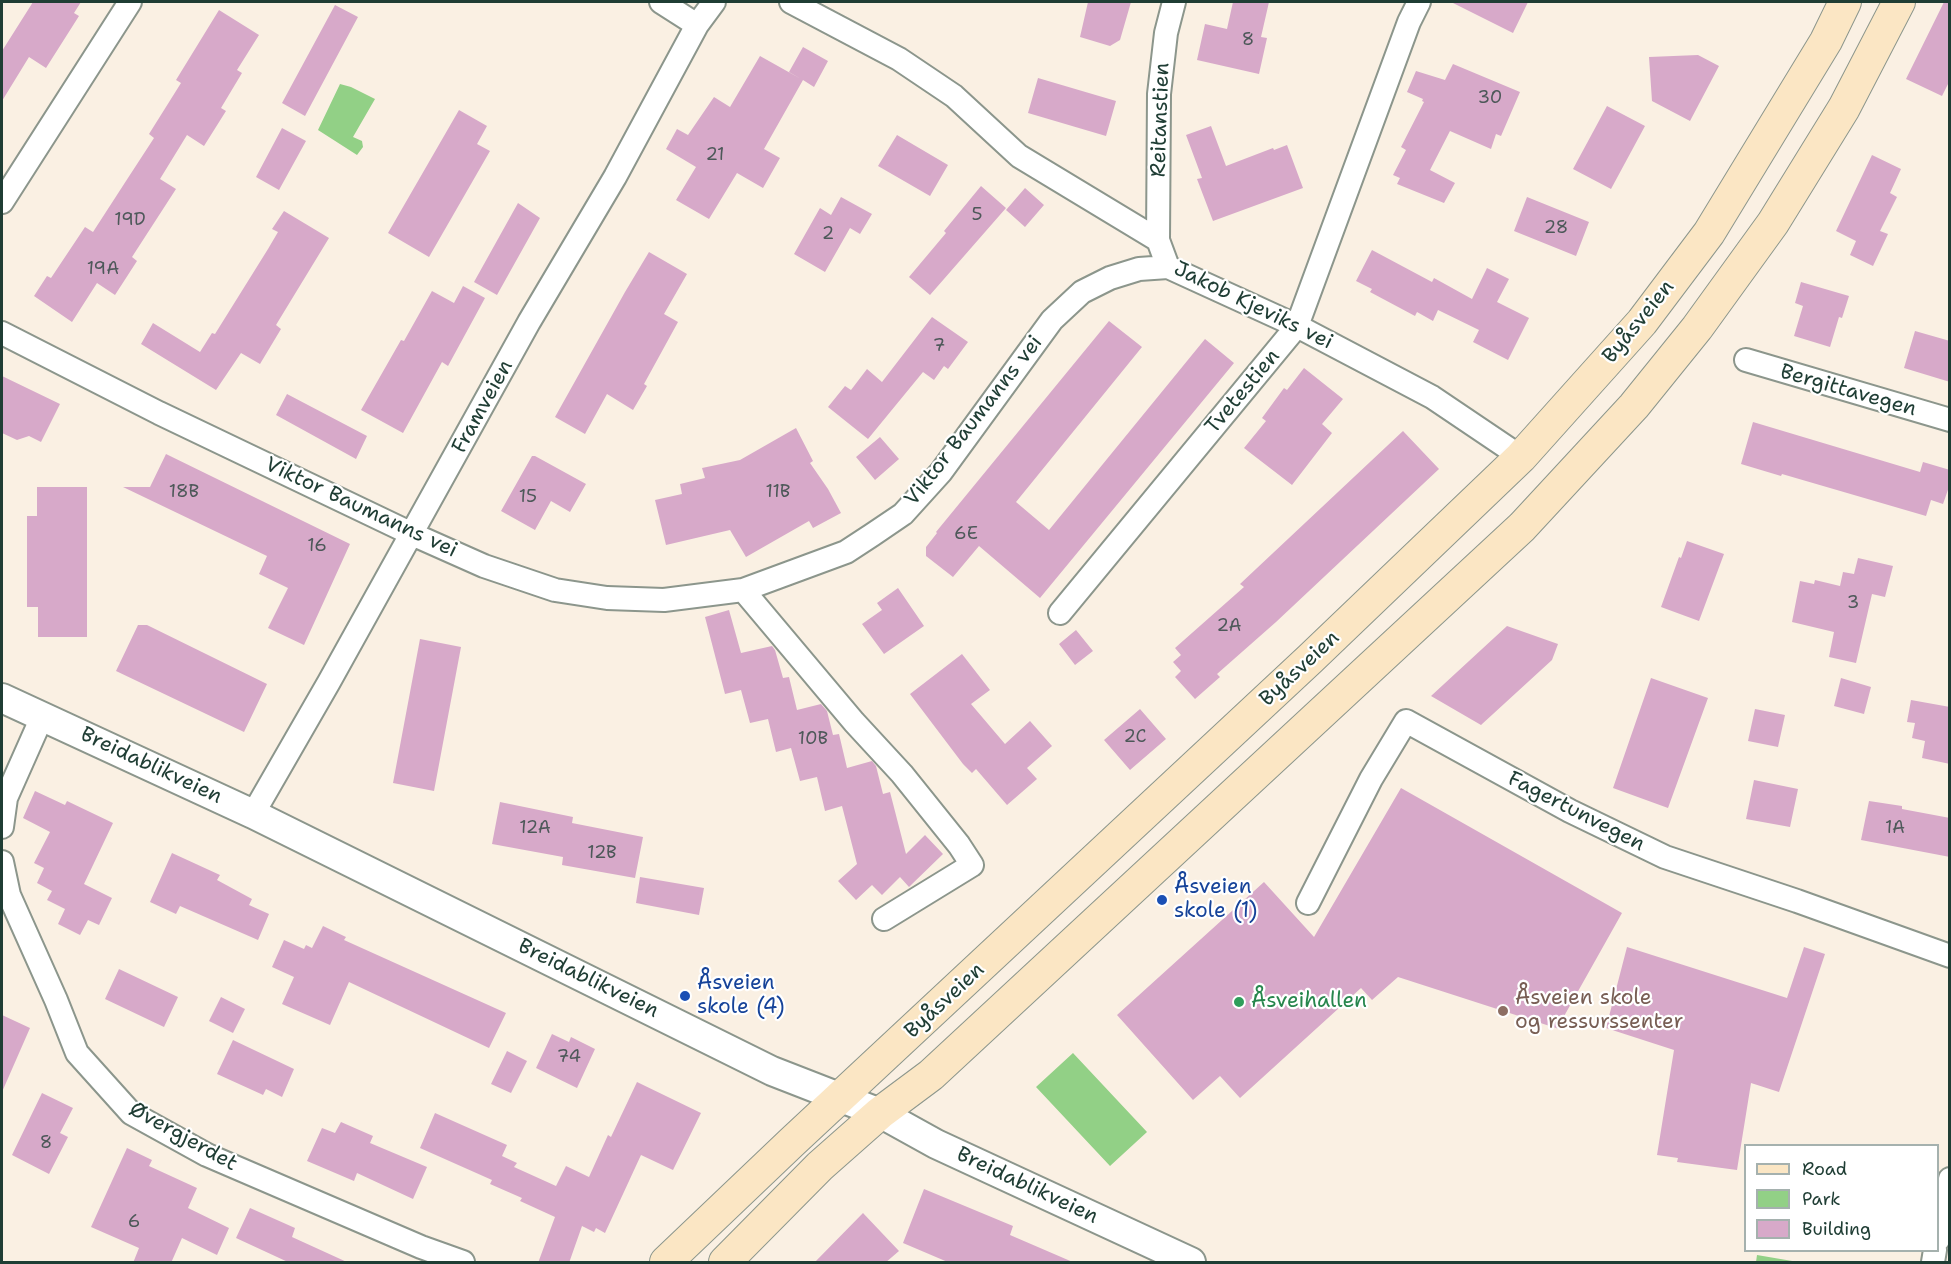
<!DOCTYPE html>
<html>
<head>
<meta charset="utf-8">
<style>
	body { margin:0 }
	#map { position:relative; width:1951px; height:1264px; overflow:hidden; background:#faf0e3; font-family:"Shantell Sans",sans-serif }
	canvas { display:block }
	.frame { position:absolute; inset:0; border:3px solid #1f3d34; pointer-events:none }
	.legend { position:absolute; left:1744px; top:1144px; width:195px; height:108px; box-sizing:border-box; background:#fff; border:2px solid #a5b1ae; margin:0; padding:8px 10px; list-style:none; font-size:18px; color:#1f3d34 }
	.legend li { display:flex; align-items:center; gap:12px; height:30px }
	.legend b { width:30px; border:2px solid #a5b1ae }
</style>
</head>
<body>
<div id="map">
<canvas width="1951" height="1264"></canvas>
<div class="frame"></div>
<ul class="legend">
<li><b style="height:8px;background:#fbe6c4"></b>Road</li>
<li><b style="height:16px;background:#92d086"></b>Park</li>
<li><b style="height:16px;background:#d7a9c9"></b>Building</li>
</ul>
</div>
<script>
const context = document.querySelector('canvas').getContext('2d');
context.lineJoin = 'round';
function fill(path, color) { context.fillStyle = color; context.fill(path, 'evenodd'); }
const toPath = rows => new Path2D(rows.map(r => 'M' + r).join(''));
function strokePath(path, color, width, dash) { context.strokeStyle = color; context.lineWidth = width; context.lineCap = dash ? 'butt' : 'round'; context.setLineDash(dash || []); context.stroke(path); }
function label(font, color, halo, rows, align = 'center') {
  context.font = font + ' "Shantell Sans",sans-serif'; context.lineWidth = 4.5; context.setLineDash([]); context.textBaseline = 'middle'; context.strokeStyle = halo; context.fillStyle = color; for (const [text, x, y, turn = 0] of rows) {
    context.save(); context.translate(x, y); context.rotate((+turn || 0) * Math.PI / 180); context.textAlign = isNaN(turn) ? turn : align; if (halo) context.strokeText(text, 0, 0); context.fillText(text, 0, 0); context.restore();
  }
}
fill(toPath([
	[340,84,351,87,375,99,353,137,362,141,363,147,357,155,318,130],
	[1073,1053,1147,1132,1110,1166,1036,1087],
	[1757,1255,1798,1262,1756,1262]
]), '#92d086');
fill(toPath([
	[33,2,81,2,74,13,79,16,46,68,29,57,2,101,2,51],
	[1088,2,1131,2,1120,40,1110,46,1080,37],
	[1233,2,1269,2,1261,37,1267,38,1259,74,1197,60,1205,24,1227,29],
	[1451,2,1528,2,1513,33],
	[1944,2,1950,2,1950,80,1942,96,1906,79],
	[335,5,358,17,305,116,282,103],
	[219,10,259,35,237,70,242,73,221,108,226,111,204,146,187,135,160,179,176,189,132,257,137,261,115,295,97,283,72,322,34,296,47,276,51,278,85,227,93,232,126,181,154,138,149,134,181,83,176,80],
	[803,47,828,61,814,87,803,80,764,149,780,158,763,188,737,173,709,219,676,200,696,167,666,149,677,129,688,135,714,97,730,107,760,56,801,79,789,72],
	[1698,55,1719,66,1690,121,1652,101,1649,57],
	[1453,64,1520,92,1501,136,1496,134,1491,149,1450,131,1430,170,1455,183,1444,203,1397,184,1400,178,1393,175,1406,150,1401,147,1424,102,1422,101,1423,99,1407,92,1416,71,1445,80],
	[1038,78,1116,101,1106,136,1028,113],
	[1607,106,1645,126,1611,189,1573,169],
	[459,110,487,126,477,144,490,151,429,257,388,233],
	[1211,126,1226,166,1273,148,1274,150,1287,145,1303,188,1213,221,1197,179,1202,178,1186,135],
	[282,128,306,141,279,190,256,177],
	[897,135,948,165,930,196,878,166],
	[1872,155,1901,169,1890,193,1897,197,1880,231,1888,234,1873,266,1850,255,1856,241,1836,231],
	[981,186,1006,208,930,295,909,277,946,233,944,231],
	[1025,188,1044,205,1025,227,1006,210],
	[841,197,872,214,860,234,850,228,825,272,794,254,820,208,831,215],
	[1527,197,1589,222,1576,256,1514,231],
	[518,203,540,218,497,295,474,282],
	[284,211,329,238,276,325,281,329,260,364,241,353,216,390,141,344,153,323,200,352,212,333,215,334,268,249,278,232,272,229],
	[1372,250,1432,282,1434,278,1472,299,1487,268,1509,279,1497,302,1529,318,1508,360,1473,342,1479,330,1438,310,1433,321,1417,312,1415,316,1370,292,1372,289,1356,281],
	[649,252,687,274,664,314,678,322,644,384,647,386,633,410,607,394,585,434,555,417,625,292],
	[1801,282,1849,296,1842,318,1839,317,1830,347,1794,336,1803,306,1795,303],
	[463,286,485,298,448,366,442,362,403,433,361,410,401,340,404,341,432,291,454,303],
	[932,317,968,342,948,369,944,366,934,380,923,372,868,439,828,407,845,386,851,390,867,369,882,382],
	[1109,321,1142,347,1016,502,1049,530,1205,339,1234,363,1040,598,979,546,953,577,926,556,926,547,937,533,936,532],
	[1915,331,1950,341,1950,382,1904,368],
	[1304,368,1343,399,1322,424,1332,433,1292,485,1244,448,1266,421,1262,418,1284,388,1287,390],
	[2,376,60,404,41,442,29,436,17,440,2,433],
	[287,394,367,436,356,459,276,415],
	[1753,422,1920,472,1923,462,1950,470,1950,484,1943,504,1931,500,1926,516,1782,474,1781,476,1741,464],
	[796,428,813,461,810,463,828,489,841,513,813,528,809,521,746,557,730,530,666,545,655,500,682,494,680,484,705,478,702,468,740,460],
	[1403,431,1439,469,1276,622,1217,674,1220,677,1195,699,1175,677,1181,671,1173,662,1181,655,1175,648,1244,587,1240,584],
	[880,437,899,459,875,480,856,457],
	[166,454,350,544,304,645,268,628,288,588,259,574,267,556,123,487,150,487],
	[532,456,535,456,586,484,570,512,551,501,535,530,501,511],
	[37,487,87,487,87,637,38,637,38,607,27,607,27,516,37,516],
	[1687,541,1724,554,1699,621,1661,607,1679,557,1681,558],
	[1858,558,1893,566,1885,597,1872,594,1856,663,1829,657,1834,632,1792,622,1800,581,1814,584,1815,580,1840,586,1843,572,1854,574],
	[898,588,924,626,884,654,862,624,882,610,877,603],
	[729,610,741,653,772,646,775,650,783,678,789,677,797,710,821,704,827,711,833,735,839,734,847,768,872,761,876,766,883,794,890,792,906,854,925,835,943,854,909,887,900,877,882,895,872,885,856,900,838,881,857,864,842,806,825,811,817,777,800,781,791,748,776,752,768,719,750,723,741,690,725,694,705,617],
	[138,625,147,625,267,684,244,732,116,671],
	[1507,626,1558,644,1552,660,1481,725,1431,696],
	[1076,630,1093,651,1075,665,1059,644],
	[420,639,461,647,434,791,393,783],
	[962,654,990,690,971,704,1005,744,1030,721,1052,746,1027,768,1037,779,1007,805,976,769,972,773,963,764,910,694],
	[1651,678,1708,698,1668,808,1613,788],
	[1841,678,1871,687,1864,714,1834,706],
	[1911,700,1950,707,1950,764,1922,758,1925,741,1912,738,1915,723,1907,722],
	[1140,709,1166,739,1130,770,1104,740],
	[1755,709,1785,715,1778,747,1748,741],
	[1754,780,1798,789,1790,827,1746,819],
	[1401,788,1622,913,1563,1018,1559,1029,1398,977,1372,1000,1361,988,1240,1098,1220,1076,1193,1100,1117,1015,1264,882,1314,937],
	[35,791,65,805,67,801,113,823,84,884,112,898,99,925,88,920,80,935,58,924,65,909,47,900,52,891,37,883,44,868,34,863,50,832,23,818],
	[1869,801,1902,806,1902,809,1950,818,1950,857,1861,840],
	[500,802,573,817,572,823,643,837,635,878,562,865,563,857,492,844],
	[172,853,220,875,217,880,252,899,249,905,269,914,258,940,180,906,176,914,150,902],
	[640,877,704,888,699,915,636,903],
	[323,926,346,937,344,940,506,1013,489,1048,349,982,330,1025,282,1004,294,977,272,967,284,940,304,949,306,945,312,948],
	[1627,947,1787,998,1804,947,1825,954,1779,1092,1751,1083,1737,1170,1677,1162,1678,1158,1657,1155,1674,1050,1606,1028],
	[119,969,178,997,164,1027,105,999],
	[221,997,245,1009,233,1033,209,1021],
	[2,1015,30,1028,2,1092],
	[552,1034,569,1042,571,1037,595,1049,577,1088,536,1068],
	[233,1040,294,1069,282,1097,266,1089,263,1095,261,1094,217,1074],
	[507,1051,527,1061,511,1093,491,1084],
	[637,1082,701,1113,673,1170,641,1155,605,1233,596,1228,594,1232,582,1226,569,1263,538,1263,555,1217,520,1201,522,1198,490,1184,492,1180,420,1148,435,1113,507,1145,502,1156,517,1163,514,1167,556,1186,566,1166,589,1177,608,1135,611,1137],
	[42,1093,73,1108,60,1133,68,1137,49,1174,12,1155],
	[341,1122,373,1136,370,1143,427,1167,413,1199,357,1173,354,1181,307,1161,322,1128,335,1133],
	[127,1148,152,1160,149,1166,197,1188,188,1208,229,1228,217,1255,182,1238,171,1263,133,1263,139,1248,91,1227],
	[924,1189,1013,1226,1010,1235,1075,1263,950,1263,903,1243],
	[250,1208,295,1228,292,1237,349,1263,290,1263,236,1238],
	[863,1213,899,1251,885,1263,814,1263]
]), '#d7a9c9');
const minor = toPath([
	[661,2,697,25],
	[791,2,899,59,954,96,1019,156,1158,240,1168,267,1297,326,1432,397,1521,457],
	[2,202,130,2],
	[1158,240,1159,94,1166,33,1174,2],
	[2,333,159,413,412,534,484,566,555,590,607,598,664,600,743,590,846,552,872,535,903,514,941,472,1052,320,1082,292,1110,278,1139,269,1168,267],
	[1746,360,1950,420],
	[743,590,854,722,902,774,959,845,972,865,884,919],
	[1060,613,1297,326,1409,22,1419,2],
	[253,814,329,682,529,322,615,177,697,25,714,2],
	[2,827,6,798,42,717],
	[2,862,9,895,56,1000,77,1053,131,1113,207,1155,421,1247,463,1262],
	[1308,903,1371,779,1406,721,1570,811,1665,857,1797,901,1950,956],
	[1938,1240,1950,1179],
	[1933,1262,1935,1250]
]);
const tertiary = toPath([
	[2,698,253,814,772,1071,880,1113,936,1144,1191,1262]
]);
const secondary = toPath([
	[666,1262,792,1142,1310,659,1521,457,1642,322,1709,233,1826,41,1845,2],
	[725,1262,820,1166,880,1113,931,1075,1522,527,1634,406,1697,328,1773,223,1844,108,1899,2]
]);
strokePath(minor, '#8c968c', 26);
strokePath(tertiary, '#8c968c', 32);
strokePath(secondary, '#8c968c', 34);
strokePath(minor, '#fff', 22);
strokePath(tertiary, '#fff', 28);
strokePath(secondary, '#fbe6c4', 32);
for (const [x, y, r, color] of [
	[1162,900,6,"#1a4fb4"],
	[685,996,6,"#1a4fb4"],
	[1239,1002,6,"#2e9e5b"],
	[1503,1011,6,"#8d6e63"]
]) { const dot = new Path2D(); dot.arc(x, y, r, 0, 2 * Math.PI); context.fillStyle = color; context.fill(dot); strokePath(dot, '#fff', 2); }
label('18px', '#4d5859', null, [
	["8",1248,40],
	["30",1490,98],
	["21",715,155],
	["5",977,215],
	["19D",130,220],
	["28",1556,228],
	["2",828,234],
	["19A",103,269],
	["7",939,346],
	["18B",184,492],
	["11B",778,492],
	["15",528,497],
	["6E",966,534],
	["16",317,546],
	["3",1853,603],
	["2A",1229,626],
	["2C",1135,737],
	["10B",813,739],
	["12A",535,828],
	["1A",1895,828],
	["12B",602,853],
	["74",569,1057],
	["8",46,1143],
	["6",134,1222]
]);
label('21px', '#1f3d34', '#fff', [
	["Reitanstien",1161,120,-88],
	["Jakob Kjeviks vei",1253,306,26],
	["Byåsveien",1639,322,-51],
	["Bergittavegen",1848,391,16],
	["Tvetestien",1243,392,-50],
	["Framveien",483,407,-61],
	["Viktor Baumanns vei",974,421,-52],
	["Viktor Baumanns vei",361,508,25],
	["Byåsveien",1300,669,-43],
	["Breidablikveien",151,766,25],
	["Fagertunvegen",1576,812,27],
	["Breidablikveien",588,979,26],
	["Byåsveien",945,1001,-43],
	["Øvergjerdet",183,1137,29],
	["Breidablikveien",1027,1186,25]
]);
label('21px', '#164399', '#fff', [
	["Åsveien",1174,888],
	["skole (1)",1174,912],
	["Åsveien",697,984],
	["skole (4)",697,1008]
], 'left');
label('21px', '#785e54', '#fff', [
	["Åsveien skole",1515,999],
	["og ressurssenter",1515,1023]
], 'left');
label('21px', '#27864d', '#fff', [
	["Åsveihallen",1251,1002]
], 'left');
</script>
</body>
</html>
